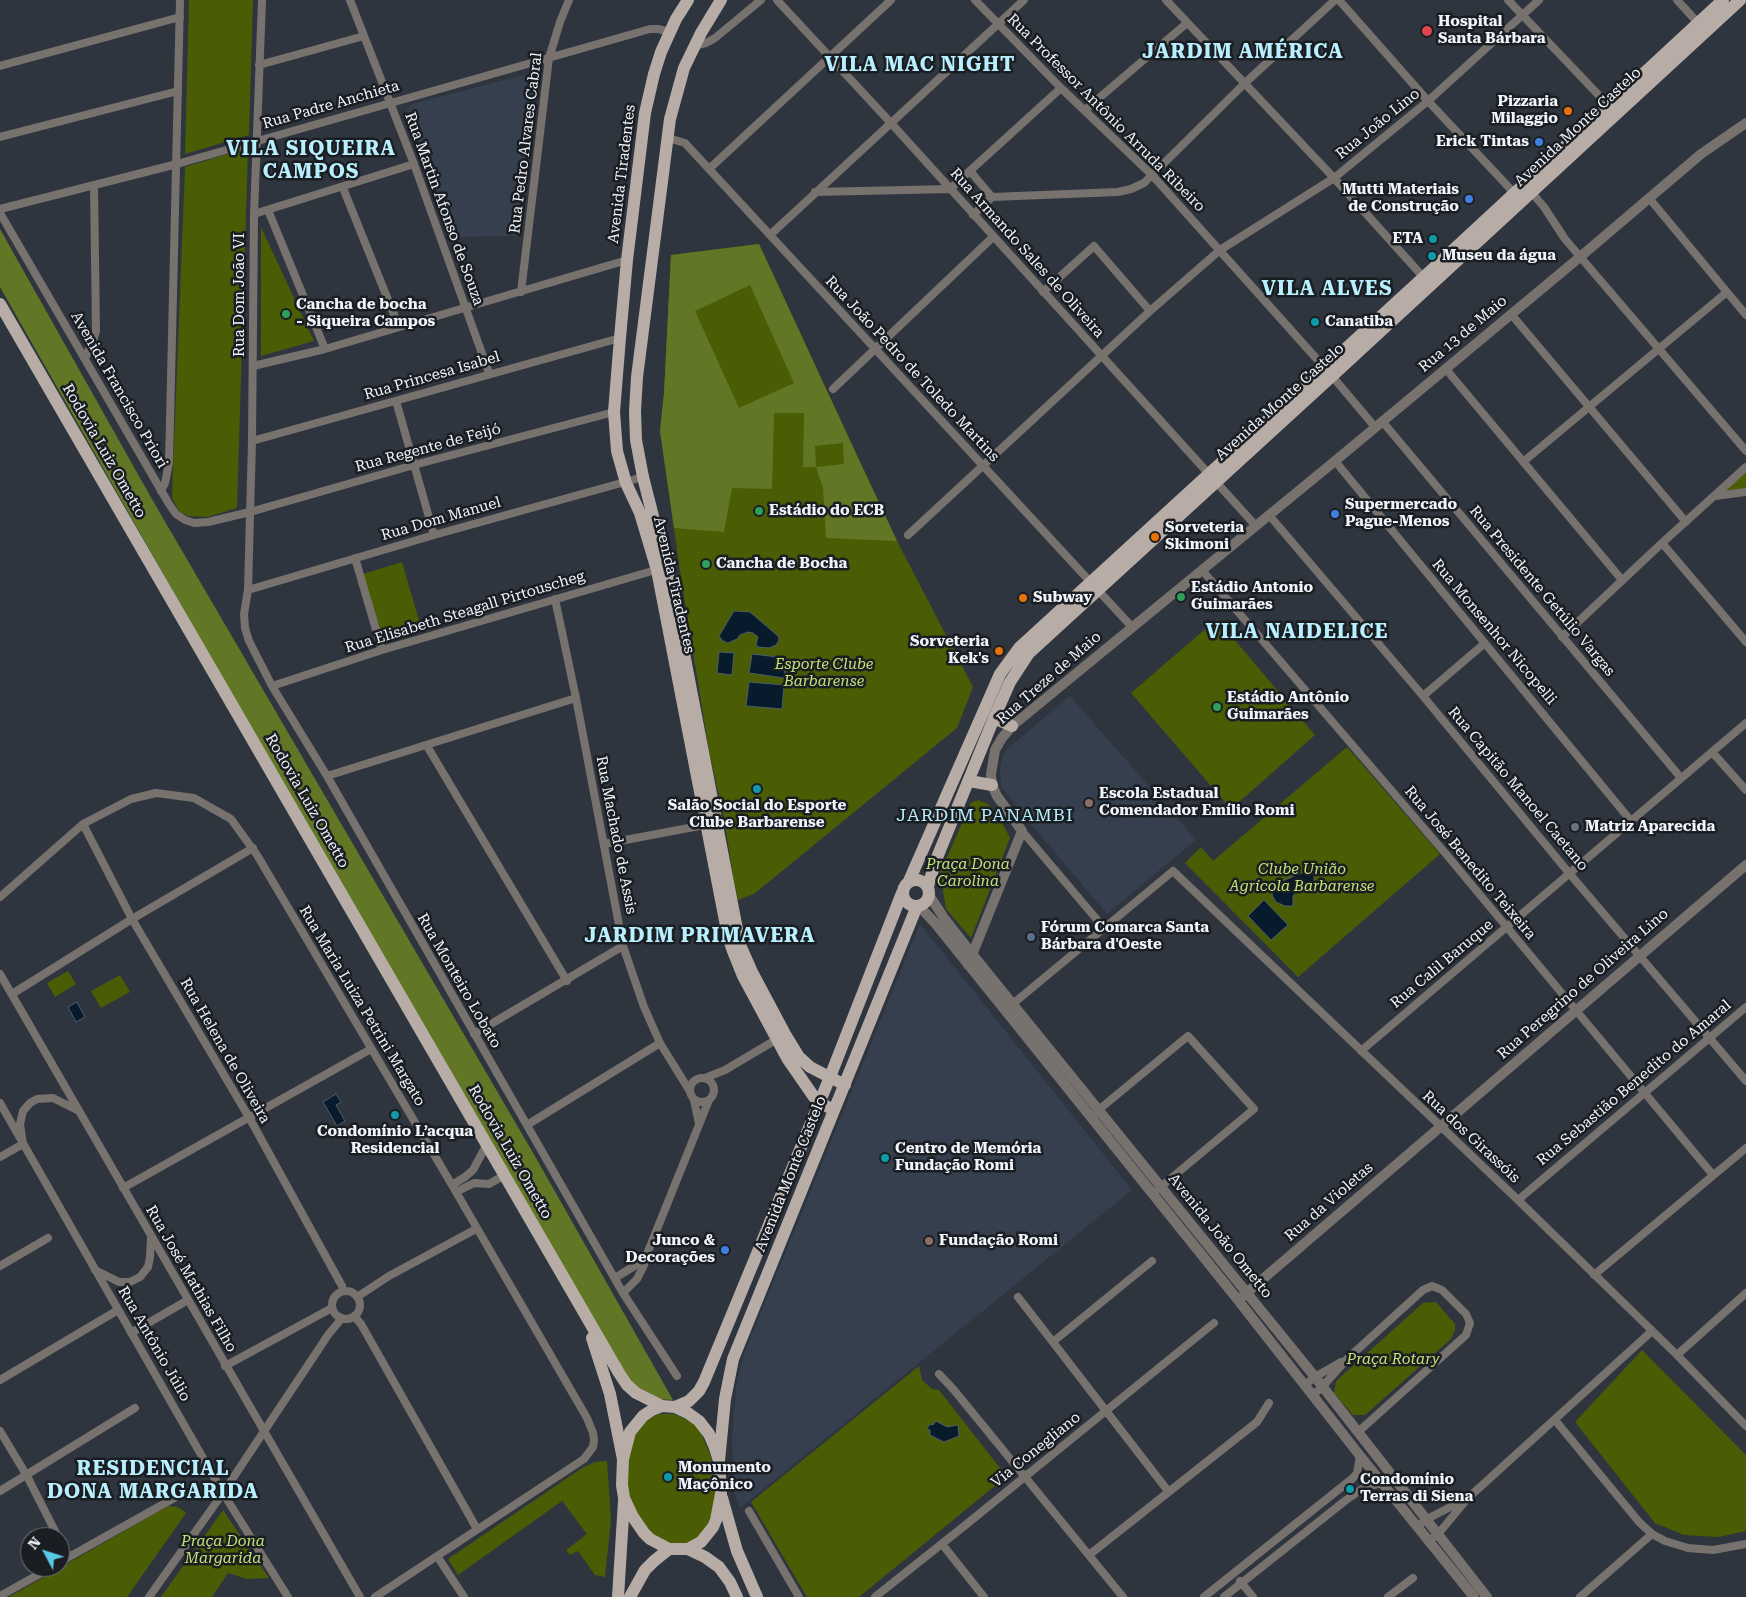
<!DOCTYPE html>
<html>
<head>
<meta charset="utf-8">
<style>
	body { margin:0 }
	#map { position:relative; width:1746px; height:1597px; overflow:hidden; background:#2f353f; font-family:"Roboto Serif",serif }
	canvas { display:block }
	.north { position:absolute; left:20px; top:1527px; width:50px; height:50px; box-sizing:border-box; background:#1a1d21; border:1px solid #707378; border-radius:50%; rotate:310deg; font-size:14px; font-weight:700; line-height:20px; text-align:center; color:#f0f4fb }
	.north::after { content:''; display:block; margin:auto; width:18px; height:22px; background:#57c9e2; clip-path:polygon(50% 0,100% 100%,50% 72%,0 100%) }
</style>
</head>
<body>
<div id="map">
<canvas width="1746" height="1597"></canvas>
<div class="north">N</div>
</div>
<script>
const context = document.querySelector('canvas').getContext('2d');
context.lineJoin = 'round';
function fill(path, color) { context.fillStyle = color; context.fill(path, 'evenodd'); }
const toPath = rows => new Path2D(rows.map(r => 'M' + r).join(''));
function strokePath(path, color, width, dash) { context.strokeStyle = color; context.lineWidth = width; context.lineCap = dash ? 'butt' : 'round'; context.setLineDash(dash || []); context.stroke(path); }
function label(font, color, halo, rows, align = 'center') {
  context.font = font + ' "Roboto Serif",serif'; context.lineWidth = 5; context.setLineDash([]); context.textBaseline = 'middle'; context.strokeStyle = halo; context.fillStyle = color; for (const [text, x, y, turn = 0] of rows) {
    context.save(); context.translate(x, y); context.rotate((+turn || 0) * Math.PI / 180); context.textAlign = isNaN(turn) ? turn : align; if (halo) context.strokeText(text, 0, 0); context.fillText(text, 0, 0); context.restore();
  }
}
fill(toPath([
	[528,74,535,78,517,236,453,237,406,110,412,104],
	[1070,696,1196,840,1107,914,1027,819,1001,787,1000,768,1002,758,1006,750],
	[920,924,1132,1190,740,1508,733,1489,732,1437,737,1380,745,1351]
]), '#353f4e');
fill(toPath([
	[189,0,253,0,249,135,185,154],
	[248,148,237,508,207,517,188,516,179,511,172,497,185,167],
	[261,227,314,341,261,356],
	[759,244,897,541,973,687,957,728,952,732,754,894,738,900,733,876,724,818,709,751,680,571,660,431,664,393,671,255],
	[1746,472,1746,488,1722,493],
	[402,562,420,624,382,636,363,574],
	[1217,619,1315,735,1231,809,1131,693],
	[1347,747,1440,854,1298,977,1185,863,1201,847,1213,861],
	[978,800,988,804,999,817,1010,838,971,938,946,909,940,873,971,803],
	[68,971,76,984,55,997,47,983],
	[120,975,130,992,101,1008,91,991],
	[1436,1302,1455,1324,1455,1330,1451,1339,1365,1415,1353,1415,1334,1393,1336,1381,1423,1303],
	[1642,1350,1746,1455,1746,1531,1719,1537,1684,1535,1655,1523,1575,1422],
	[919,1366,922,1380,932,1389,939,1390,1000,1468,1001,1479,996,1485,859,1597,807,1597,751,1502],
	[659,1414,673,1414,688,1420,695,1425,701,1433,711,1457,716,1490,712,1514,705,1532,691,1543,668,1545,643,1528,629,1497,626,1474,632,1439,646,1421],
	[607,1461,611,1519,605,1577,595,1575,578,1551,570,1555,566,1550,587,1534,562,1501,458,1575,448,1559,582,1468,595,1462],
	[168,1506,178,1507,186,1513,127,1597,9,1597],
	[223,1510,269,1578,247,1579,228,1573,212,1597,161,1597]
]), '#4a5d04');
fill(toPath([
	[0,229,153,501,536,1158,673,1400,657,1399,646,1395,621,1372,337,879,0,287],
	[759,244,851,443,897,541,826,538,823,488,816,467,803,467,804,413,774,413,772,489,732,488,724,532,674,528,660,431,664,393,671,255],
	[750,285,794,383,739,408,695,311],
	[843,443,844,464,816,467,815,446]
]), '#627726');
const water = toPath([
	[734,611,750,612,778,636,779,640,776,645,769,648,758,647,756,644,758,637,753,633,748,632,740,635,737,639,728,643,723,641,719,636,734,611],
	[719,652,734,653,732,675,717,673,719,652],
	[752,654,786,658,784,678,749,673,752,654],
	[749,682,784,685,782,709,746,706,749,682],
	[1304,872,1314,875,1314,881,1311,887,1298,890,1293,896,1293,906,1285,906,1276,902,1272,895,1275,887,1285,880,1304,872],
	[1264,900,1288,925,1271,940,1248,916,1264,900],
	[77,1002,85,1017,76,1022,68,1007,77,1002],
	[336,1094,341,1102,336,1105,345,1121,337,1126,323,1102,336,1094],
	[936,1421,947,1427,958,1425,959,1436,944,1442,930,1435,930,1430,927,1429,930,1424,933,1425,936,1421]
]);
fill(water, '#071b2d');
strokePath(water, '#4d5c6b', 1);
strokePath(toPath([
	[262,0,254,214,252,441,248,590,244,614,245,628,249,641,272,686,327,776,623,1293,677,1376],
	[350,0,414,164,489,373],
	[777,0,890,122,1256,526],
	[975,0,1061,88,1153,176,1332,376,1375,427],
	[1166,0,1334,178,1425,279],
	[1339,0,1428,101,1516,195],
	[1508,0,1610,107],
	[1677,0,1701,26],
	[694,46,706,43,715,38,761,0],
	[259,65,364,36],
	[0,66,180,17],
	[1085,110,1187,23],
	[0,137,178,91],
	[668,138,685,143,1132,627],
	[709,169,891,0],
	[970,171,992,197],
	[343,188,399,327],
	[815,192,950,189,1061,88],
	[1532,193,1544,207,1565,239,1746,451],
	[1649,198,1746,315],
	[0,209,177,164,650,29,658,29,670,32],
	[268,210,325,349],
	[0,213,169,504,176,514,185,520,194,523,208,522,250,512,414,465,614,412],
	[254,214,414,164],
	[973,215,992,197,1118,192,1131,189,1144,183,1245,83,1335,0],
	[770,235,1024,0],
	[521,292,549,58,560,22,569,0],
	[1043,292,1094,246,1150,311],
	[1511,314,1686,522],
	[85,358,93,341,96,331,94,185],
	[253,366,325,349,627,260],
	[1445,368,1622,580],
	[833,389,993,237],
	[396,401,434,535],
	[1382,421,1681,778],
	[252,441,620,338],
	[1335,461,1631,821],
	[1523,462,1727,292],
	[161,491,165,483,169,463,180,0],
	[1715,496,1746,492],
	[1269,515,1423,696,1569,873,1746,1081],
	[908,535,1150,311,1220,250,1334,178,1428,101,1539,0],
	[1662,543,1746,642],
	[355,558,382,650],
	[1202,570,1446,854,1713,1175],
	[248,590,434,535,643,477],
	[555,599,576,698,623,946,644,1007,660,1043,689,1090],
	[1562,637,1662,543,1746,467],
	[272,686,382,650,659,569],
	[1423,696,1485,643],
	[427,746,567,981],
	[1712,752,1746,790],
	[327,776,576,698],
	[83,824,132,919,250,1119,342,1286,343,1291],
	[1022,831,1104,928],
	[604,844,710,824],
	[0,897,83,824,131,799,156,793,194,798,231,819,257,855,452,1185,587,1418,593,1433,594,1440,593,1447,584,1459,375,1597],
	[0,974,360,1597],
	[12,994,132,919,253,848],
	[1009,1007,1173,871,1518,1200,1677,1355,1746,1426],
	[474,1034,623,946],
	[1361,1051,1746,723],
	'690 1090a12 12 0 1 1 24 0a12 12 0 1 1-24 0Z',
	[705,1078,725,1070,779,1038],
	[694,1100,699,1124],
	[0,1103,223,1493,288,1597],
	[1096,1112,1188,1036,1254,1109,1157,1190],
	[527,1125,660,1043],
	[0,1157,23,1144,20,1124,23,1111,30,1103,37,1099,53,1098,77,1110],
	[452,1185,465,1177,473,1170,487,1144],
	[123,1188,371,1049],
	[456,1192,474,1183,489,1184,505,1175],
	[1518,1200,1746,1007],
	[0,1266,48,1238],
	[95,1270,119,1282,130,1282,140,1277,148,1267,150,1257,151,1238],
	[1594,1275,1746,1148],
	[615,1278,636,1265,646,1255],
	'332 1305a14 14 0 1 1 28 0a14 14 0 1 1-28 0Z',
	[623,1293,637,1279,644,1265,647,1254,709,1100],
	[357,1297,389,1276,476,1229],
	[1018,1297,1168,1491],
	[354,1316,361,1324,477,1529],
	[131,1333,188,1300],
	[1054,1341,1152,1261],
	[1677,1355,1746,1293],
	[225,1366,332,1308],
	[939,1374,954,1390,1123,1597],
	[0,1380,118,1310],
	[1305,1385,1315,1377,1341,1362],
	[1313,1395,1322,1387,1347,1359,1423,1290,1432,1286,1442,1290,1466,1314,1470,1323,1466,1335,1358,1432],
	[1555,1420,1639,1522,1652,1534,1665,1541,1688,1548,1713,1550,1746,1544],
	[0,1431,27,1476,58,1537],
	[0,1491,135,1408],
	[749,1511,799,1597],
	[1417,1527,1427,1519,1464,1500],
	[60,1540,69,1557],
	[1429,1541,1438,1534,1468,1498,1652,1331],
	[942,1544,984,1597],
	[1089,1555,1257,1422,1269,1403],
	[437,1556,464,1597],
	[60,1562,176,1497],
	[1240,1581,1253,1597],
	[0,1596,52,1567],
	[149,1597,223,1493,328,1335,342,1318],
	[875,1597,968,1523,1214,1323],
	[1204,1597,1353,1478,1357,1473,1360,1456],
	[1224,1597,1346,1500,1365,1487,1382,1483],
	[1388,1597,1413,1578],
	[1580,1597,1652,1534]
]), '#77726e', 8);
strokePath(toPath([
	[929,895,944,918,973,955,1315,1377,1487,1597],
	[919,906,935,923,1238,1300,1361,1457,1474,1597],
	[968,965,1022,831,997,796,992,785,991,774,995,750,1002,738,1012,726,1335,461,1580,257,1701,154,1746,123],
	[1243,1296,1746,865]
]), '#77726e', 10);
strokePath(toPath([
	[688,0,676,19,661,52,654,74,645,113,627,260,620,338,614,412,617,451,626,483,640,513,657,570,728,936,733,951,743,976,787,1058,814,1097,820,1103,834,1110],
	[721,0,701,33,684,68,670,119,637,377,635,411,636,440,643,477,672,591,740,945,752,972,785,1034,799,1057,810,1067,845,1085],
	[0,304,619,1373,627,1385,636,1393,662,1406],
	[994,718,1012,726],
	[969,781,992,785],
	'903 893a13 13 0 1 1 26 0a13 13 0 1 1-26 0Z',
	[909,881,1000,674,1019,648,1424,277,1723,0],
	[928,886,936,860,994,718,1010,682,1029,653,1332,376,1740,0],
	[592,1338,610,1394,623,1459,622,1485,624,1498,633,1517,644,1533,650,1539,669,1549,688,1549,701,1542,713,1527,716,1520,721,1494,719,1461,715,1448,709,1434,699,1421,688,1413,675,1407,662,1406,652,1410,643,1416,630,1432,623,1459],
	[675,1407,689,1401,699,1391,704,1382,830,1077,902,893],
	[719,1461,725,1399,733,1359,917,906],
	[722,1498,737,1551,757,1597],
	[688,1549,705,1557,719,1567,730,1582,737,1597],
	[618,1597,624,1501],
	[630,1597,645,1570,654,1561,669,1549]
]), '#b8ada6', 12);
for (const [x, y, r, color] of [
	[1427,31,6,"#e0444e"],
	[1568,111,5,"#e8710a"],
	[1539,142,5,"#3f7fe0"],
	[1469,199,5,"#3f7fe0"],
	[1433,239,5,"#0f9aa8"],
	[1432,256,5,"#0f9aa8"],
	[286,314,5,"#2e9e5b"],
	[1315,322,5,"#0f9aa8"],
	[759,511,5,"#2e9e5b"],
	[1335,514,5,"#3f7fe0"],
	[1155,537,5,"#e8710a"],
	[706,564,5,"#2e9e5b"],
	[1181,597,5,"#2e9e5b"],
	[1023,598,5,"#e8710a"],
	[999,651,5,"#e8710a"],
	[1217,707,5,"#2e9e5b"],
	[757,789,5,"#0f9aa8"],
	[1089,803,5,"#8d6e63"],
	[1575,827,5,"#6b7280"],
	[1031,937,5,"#5c6f8a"],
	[395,1115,5,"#0f9aa8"],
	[885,1158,5,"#0f9aa8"],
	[929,1241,5,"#8d6e63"],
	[725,1250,5,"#3f7fe0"],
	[668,1477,5,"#0f9aa8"],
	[1350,1489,5,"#0f9aa8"]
]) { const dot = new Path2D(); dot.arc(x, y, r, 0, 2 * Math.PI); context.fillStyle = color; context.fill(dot); strokePath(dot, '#1a1d21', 2); }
label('bold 15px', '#f0f4fb', '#1a1d21', [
	["Hospital",1438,22],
	["Santa Bárbara",1438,39],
	["Pizzaria",1558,102,"right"],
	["Milaggio",1558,119,"right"],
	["Erick Tintas",1529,142,"right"],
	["Mutti Materiais",1459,190,"right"],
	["de Construção",1459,207,"right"],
	["ETA",1423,239,"right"],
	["Museu da água",1442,256],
	["Cancha de bocha",296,305],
	["- Siqueira Campos",296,322],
	["Canatiba",1325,322],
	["Supermercado",1345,505],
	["Pague-Menos",1345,522],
	["Estádio do ECB",769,511],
	["Sorveteria",1165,528],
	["Skimoni",1165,545],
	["Cancha de Bocha",716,564],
	["Estádio Antonio",1191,588],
	["Guimarães",1191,605],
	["Subway",1033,598],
	["Sorveteria",989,642,"right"],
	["Kek's",989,659,"right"],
	["Estádio Antônio",1227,698],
	["Guimarães",1227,715],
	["Escola Estadual",1099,794],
	["Comendador Emílio Romi",1099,811],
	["Salão Social do Esporte",757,806,"center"],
	["Clube Barbarense",757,823,"center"],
	["Matriz Aparecida",1585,827],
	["Fórum Comarca Santa",1041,928],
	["Bárbara d'Oeste",1041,945],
	["Condomínio L’acqua",395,1132,"center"],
	["Residencial",395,1149,"center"],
	["Centro de Memória",895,1149],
	["Fundação Romi",895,1166],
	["Junco &",715,1241,"right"],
	["Decorações",715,1258,"right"],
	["Fundação Romi",939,1241],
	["Monumento",678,1468],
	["Maçônico",678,1485],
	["Condomínio",1360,1480],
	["Terras di Siena",1360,1497]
], 'left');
label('15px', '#f0f4fb', '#1a1d21', [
	["Rua Padre Anchieta",331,105,-16],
	["Rua Professor Antônio Arruda Ribeiro",1106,113,45],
	["Rua João Lino",1378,124,-39],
	["Avenida Monte Castelo",1578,127,-43],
	["Rua Pedro Alvares Cabral",526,143,-83],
	["Avenida Tiradentes",622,174,-83],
	["Rua Martin Afonso de Souza",444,209,70],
	["Rua Armando Sales de Oliveira",1027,253,48],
	["Rua Dom João VI",240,295,-90],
	["Rua 13 de Maio",1463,334,-40],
	["Rua João Pedro de Toledo Martins",912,369,47],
	["Rua Princesa Isabel",432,376,-16],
	["Avenida Francisco Priori",119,390,60],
	["Avenida Monte Castelo",1280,402,-42],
	["Rua Regente de Feijó",428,448,-15],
	["Rodovia Luiz Ometto",104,451,60],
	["Rua Dom Manuel",441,519,-16],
	["Avenida Tiradentes",674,585,77],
	["Rua Presidente Getúlio Vargas",1542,591,50],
	["Rua Elisabeth Steagall Pirtouscheg",465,612,-17],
	["Rua Monsenhor Nicopelli",1494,632,50],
	["Rua Treze de Maio",1049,678,-41],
	["Rua Capitão Manoel Caetano",1518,789,50],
	["Rodovia Luiz Ometto",307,801,60],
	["Rua Machado de Assis",616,835,79],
	["Rua José Benedito Teixeira",1470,863,50],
	["Rua Calil Baruque",1442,964,-40],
	["Rua Monteiro Lobato",459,981,60],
	["Rua Peregrino de Oliveira Lino",1583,984,-41],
	["Rua Maria Luiza Petrini Margato",362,1006,59],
	["Rua Helena de Oliveira",225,1051,60],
	["Rua Sebastião Benedito do Amaral",1634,1083,-40],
	["Rua dos Girassóis",1471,1137,43],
	["Rodovia Luiz Ometto",510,1152,60],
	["Avenida Monte Castelo",791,1174,-68],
	["Rua da Violetas",1329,1202,-41],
	["Avenida João Ometto",1220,1236,51],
	["Rua José Mathias Filho",191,1279,60],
	["Rua Antônio Júlio",154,1344,60],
	["Via Conegliano",1036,1450,-39]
]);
label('italic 15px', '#c3e277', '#1a1d21', [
	["Esporte Clube",824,665],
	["Barbarense",824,682],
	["Praça Dona",968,865],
	["Carolina",968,882],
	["Clube União",1302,870],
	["Agrícola Barbarense",1302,887],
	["Praça Rotary",1393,1360],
	["Praça Dona",223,1542],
	["Margarida",223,1559]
]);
context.letterSpacing = '1px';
label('18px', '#b7effe', '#1a1d21', [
	["JARDIM PANAMBI",985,816]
]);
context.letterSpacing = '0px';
context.letterSpacing = '1px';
label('bold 20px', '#b7effe', '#1a1d21', [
	["JARDIM AMÉRICA",1243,52],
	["VILA MAC NIGHT",920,65],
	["VILA SIQUEIRA",311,149],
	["CAMPOS",311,172],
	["VILA ALVES",1327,289],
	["VILA NAIDELICE",1297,632],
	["JARDIM PRIMAVERA",700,936],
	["RESIDENCIAL",153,1469],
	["DONA MARGARIDA",153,1492]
]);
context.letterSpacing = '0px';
</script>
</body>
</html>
